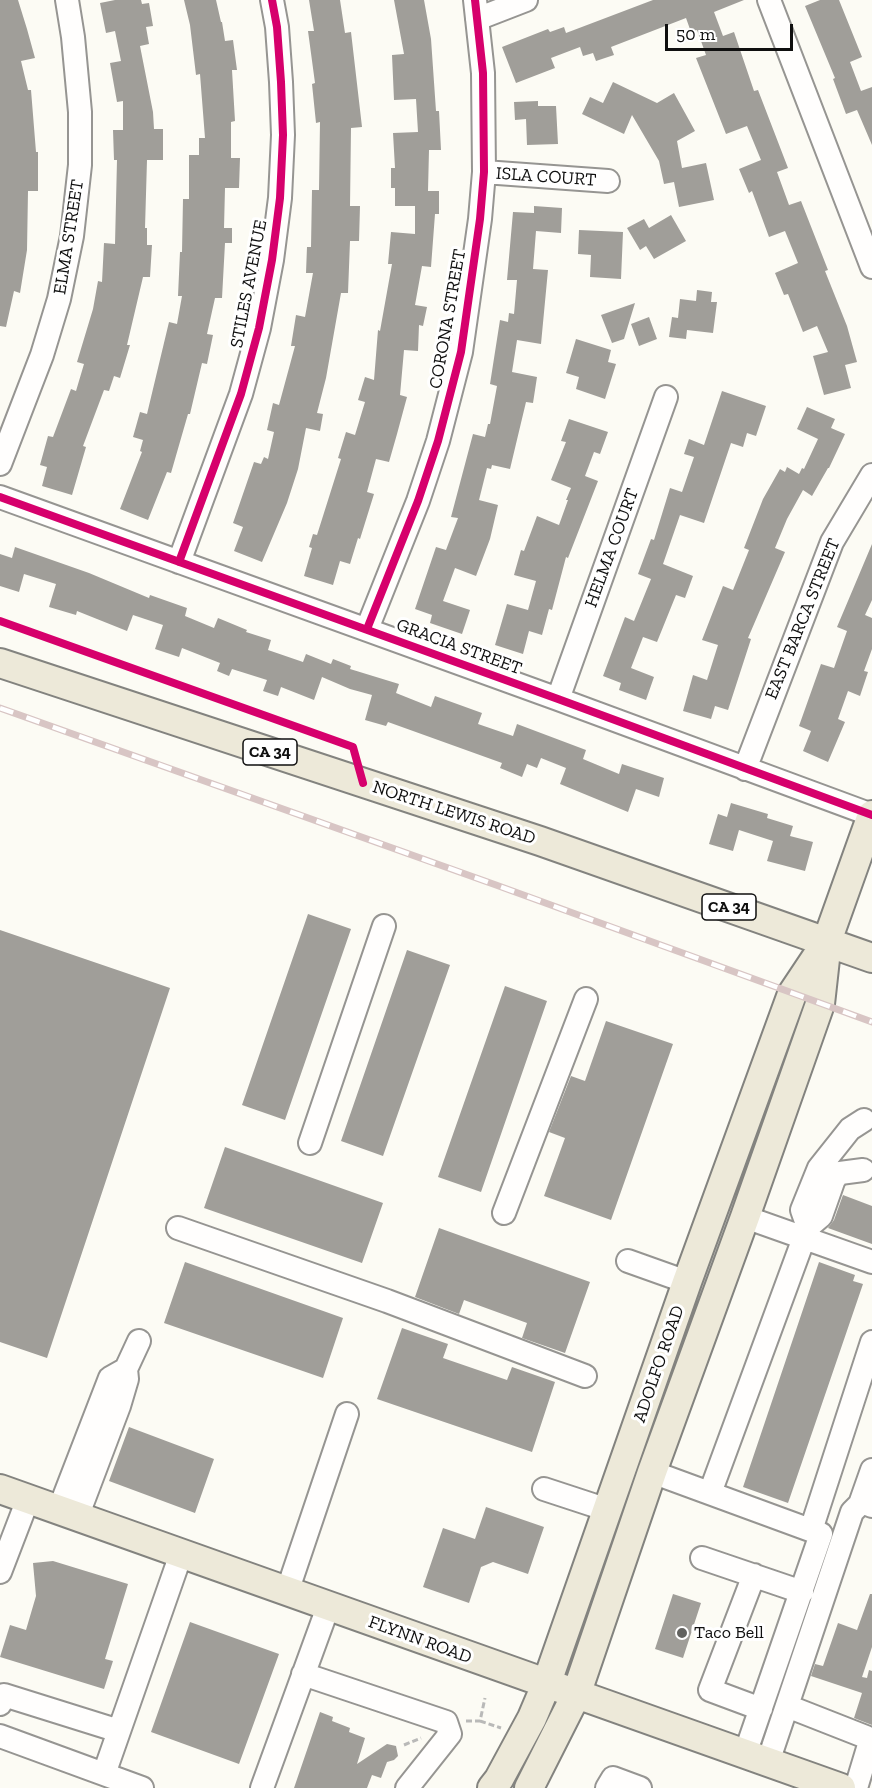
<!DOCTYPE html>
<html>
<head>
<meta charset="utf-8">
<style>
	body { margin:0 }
	#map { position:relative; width:872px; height:1788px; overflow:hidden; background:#fcfbf4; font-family:"Zilla Slab",serif }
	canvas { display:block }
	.scale { position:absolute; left:665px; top:24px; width:128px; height:27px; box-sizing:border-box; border:3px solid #0f0f0f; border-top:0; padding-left:8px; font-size:18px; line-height:21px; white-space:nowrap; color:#0f0f0f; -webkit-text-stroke:4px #fff; paint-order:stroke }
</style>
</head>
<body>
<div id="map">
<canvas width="872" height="1788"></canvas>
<div class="scale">50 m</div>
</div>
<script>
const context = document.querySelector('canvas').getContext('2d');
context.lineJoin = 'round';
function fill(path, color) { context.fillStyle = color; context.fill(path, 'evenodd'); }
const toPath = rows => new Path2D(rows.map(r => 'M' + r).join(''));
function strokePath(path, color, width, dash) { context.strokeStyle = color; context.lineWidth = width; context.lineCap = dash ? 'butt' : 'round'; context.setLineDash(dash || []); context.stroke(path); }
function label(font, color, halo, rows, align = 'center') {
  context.font = font + ' "Zilla Slab",serif'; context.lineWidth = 6; context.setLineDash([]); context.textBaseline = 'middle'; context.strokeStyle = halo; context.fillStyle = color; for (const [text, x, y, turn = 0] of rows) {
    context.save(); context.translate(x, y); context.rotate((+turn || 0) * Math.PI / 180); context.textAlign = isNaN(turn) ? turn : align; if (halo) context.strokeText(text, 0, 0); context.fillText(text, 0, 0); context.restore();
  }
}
fill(toPath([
	[0,0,18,0,27,29,35,58,21,61,28,90,31,90,36,152,38,152,38,191,28,191,27,250,20,293,14,291,6,327,0,326],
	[115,0,141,0,142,4,149,3,153,26,146,27,149,44,140,46,153,112,154,129,163,129,163,160,147,160,145,228,147,228,147,245,152,245,150,277,143,277,127,345,130,345,120,378,114,376,109,391,104,390,83,446,86,447,72,495,42,486,47,467,40,465,48,436,53,437,71,389,76,391,84,364,77,362,93,309,98,281,102,282,104,243,115,244,117,160,114,160,113,130,123,130,123,101,117,102,110,63,121,61,115,31,106,33,100,3],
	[184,0,216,0,221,22,222,22,225,41,233,40,237,70,232,70,235,121,231,122,231,158,240,158,239,188,225,188,224,228,232,228,232,243,225,243,222,298,215,298,207,334,213,335,207,364,202,363,190,414,188,414,171,473,167,472,148,520,120,509,142,452,140,451,143,440,133,437,140,412,147,414,169,322,177,324,182,296,178,296,180,252,182,252,183,199,189,199,189,155,199,155,199,138,205,138,200,74,196,75,190,25],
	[309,0,340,0,345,33,351,32,362,127,351,128,350,206,360,206,359,241,350,241,348,293,341,293,326,378,317,413,323,414,320,431,306,428,298,469,287,503,262,562,234,551,243,527,233,523,254,462,261,464,264,457,268,459,274,432,267,430,273,403,279,405,295,346,291,346,296,315,305,317,313,273,306,273,307,247,311,247,312,190,319,190,320,122,316,123,312,84,315,83,308,31,314,31],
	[394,0,424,0,431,39,436,111,439,111,441,150,429,150,428,191,439,191,439,214,435,214,431,267,422,266,415,305,427,307,423,326,419,325,418,351,404,350,400,395,407,397,397,434,389,462,376,459,367,492,374,494,360,539,358,538,350,564,340,561,333,585,304,576,312,548,309,547,313,534,317,535,341,459,338,458,346,432,355,435,365,402,358,400,365,377,374,380,378,330,380,331,392,264,388,264,391,232,415,234,415,206,395,206,395,188,391,188,391,168,395,168,393,133,418,132,416,99,394,100,392,55,404,54],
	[653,0,744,0,714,12,723,36,734,32,754,91,758,90,788,168,777,172,789,205,801,201,828,270,825,271,847,326,857,362,845,365,851,388,824,395,813,356,828,352,817,326,803,332,788,294,784,295,775,273,798,263,785,231,769,237,752,191,749,193,739,169,761,160,747,126,726,134,696,58,706,55,697,30,691,32,686,18,611,47,614,55,596,61,593,53,583,56,580,47,551,58,555,68,516,83,502,47,548,29,550,32,564,27,566,33],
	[820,0,839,0,862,57,850,62,861,91,872,87,872,145,857,110,846,114,833,79,835,78,805,6],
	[613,82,657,103,674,93,695,131,677,141,682,168,706,163,714,200,679,207,674,182,664,184,659,161,632,115,624,134,582,114,590,97,603,103],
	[538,101,538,106,556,106,558,144,527,145,526,119,515,120,514,102],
	[534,206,562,208,561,233,536,231,533,269,548,270,541,344,517,340,512,372,537,377,533,403,526,402,510,469,492,465,491,469,487,468,479,500,498,505,490,539,476,576,455,568,443,601,470,610,462,634,430,623,432,615,415,609,436,547,446,550,458,518,451,517,473,434,485,437,488,424,490,424,497,386,490,384,500,320,508,322,509,313,514,314,517,280,507,280,513,212,534,213],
	[671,215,686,241,654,259,646,246,640,250,627,228,644,219,649,228],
	[579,230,623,232,621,279,590,277,591,255,578,254],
	[697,290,712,292,711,302,717,302,713,333,687,330,686,339,669,337,672,317,678,318,680,299,696,301],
	[635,303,624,339,612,343,601,315],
	[649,317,657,339,639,346,631,324],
	[576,339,611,350,608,362,616,364,605,399,576,389,579,377,566,373],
	[722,391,766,406,756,436,747,433,743,447,731,443,704,523,680,515,663,564,693,576,685,598,676,595,657,642,643,637,631,668,654,677,646,700,619,690,621,683,603,676,625,617,634,621,651,579,638,574,651,539,654,540,670,488,682,492,694,457,684,454,689,439,704,445],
	[807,407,835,419,831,428,845,434,829,468,828,468,812,496,803,490,787,519,775,548,785,552,748,638,751,639,728,710,715,706,711,719,683,711,693,675,707,680,718,645,702,640,723,586,733,590,749,550,744,548,763,499,780,469,785,472,787,467,799,474,802,468,804,469,818,439,797,429],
	[569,419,608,432,600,454,594,452,585,476,598,481,568,558,566,557,552,610,549,609,542,635,529,631,523,654,495,645,507,604,528,610,536,581,514,575,521,550,524,551,537,516,559,525,568,500,566,500,571,488,551,480,566,442,561,441],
	[872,544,872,600,865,615,872,618,872,649,864,671,868,672,860,696,848,691,838,719,845,722,828,762,803,751,811,731,799,726,821,664,834,668,847,631,837,627],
	[15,547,89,573,149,598,150,595,187,608,185,616,214,628,218,618,247,630,246,632,271,640,268,650,303,662,306,654,331,664,333,659,351,666,350,669,399,684,396,693,431,707,435,696,482,713,478,724,513,736,517,724,586,750,583,759,619,774,622,764,664,778,659,797,636,789,628,812,560,784,566,768,541,758,537,768,527,764,522,777,500,768,502,763,388,722,386,726,365,720,372,695,350,689,322,677,314,700,281,687,278,696,263,691,267,680,232,669,229,676,217,671,220,663,182,648,179,657,155,649,163,625,133,615,127,631,77,611,76,615,49,607,56,584,24,574,19,592,0,586,0,554,12,558],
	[731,803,768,814,767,818,793,826,790,836,813,842,805,871,767,861,773,841,739,830,733,851,709,844,718,814,727,817],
	[308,914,351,929,285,1120,242,1105],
	[0,930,170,988,47,1358,0,1342],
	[407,950,450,965,383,1156,341,1141],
	[505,986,547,1001,481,1192,438,1177],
	[606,1021,673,1044,611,1220,544,1196,565,1138,549,1132,571,1076,585,1081],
	[225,1147,383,1203,362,1263,204,1208],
	[843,1195,872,1206,872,1244,828,1228,834,1220],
	[439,1228,590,1282,565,1353,522,1338,527,1323,464,1300,459,1314,415,1297],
	[185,1262,343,1318,323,1378,164,1323],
	[819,1262,855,1275,853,1281,863,1284,788,1503,743,1487],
	[402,1328,448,1344,443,1358,507,1380,512,1367,555,1382,532,1452,377,1399],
	[129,1427,214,1459,195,1513,109,1481],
	[486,1507,544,1527,528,1574,493,1562,481,1567,469,1603,423,1587,443,1528,475,1539],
	[53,1561,128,1584,105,1659,113,1661,104,1689,0,1657,10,1625,26,1630,36,1596,33,1563],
	[673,1594,701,1603,683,1658,655,1649],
	[870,1594,872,1594,872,1647,862,1677,867,1678,869,1670,872,1671,872,1725,854,1718,862,1693,811,1676,815,1664,823,1666,838,1623,857,1630],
	[190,1622,279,1654,239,1764,151,1732],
	[320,1712,333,1717,332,1721,350,1728,349,1732,365,1738,357,1764,387,1744,396,1746,398,1756,394,1760,387,1762,381,1778,372,1775,367,1788,294,1788]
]), '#a09e99');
const minor = toPath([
	[769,0,872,267],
	[477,19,526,0],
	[484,172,608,181],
	[0,464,42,355,59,299,72,236,80,165,80,112,73,37,67,0],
	[0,497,558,699,872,815],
	[179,562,241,394,259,328,272,260,280,198,283,135,281,82,277,27,272,0],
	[367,629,418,501,438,441,461,352,480,219,484,172,483,73,475,0],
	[558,699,666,397],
	[745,769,832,542,872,475],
	[310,1143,384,926],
	[504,1213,586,999],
	[745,1217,872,1262],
	[808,1227,821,1216,834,1179,840,1173,863,1170],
	[178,1228,387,1301,585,1376],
	[628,1261,687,1282],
	[652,1472,821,1534,745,1754],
	[544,1489,608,1510],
	[710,1493,808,1227,802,1210,819,1168,850,1129,864,1120],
	[860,1504,872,1470],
	[59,1510,110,1378,126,1369,139,1341],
	[77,1517,119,1406,127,1379,126,1369],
	[811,1530,872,1342],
	[702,1558,802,1592],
	[0,1572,28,1499],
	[754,1575,710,1690,761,1709],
	[287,1592,347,1414],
	[303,1674,446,1722,450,1734,407,1788],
	[0,1704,4,1695,119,1731],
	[787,1706,866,1737,869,1745,856,1788],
	[0,1736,142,1788],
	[768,1762,852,1512,860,1504,867,1504,872,1506],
	[104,1774,181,1554],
	[262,1788,328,1607],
	[607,1788,613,1778,640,1788]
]);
const major = toPath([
	[0,663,540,841,872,958],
	[0,1489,841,1788],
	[492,1788,499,1779,532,1718,546,1685,687,1282,792,994,824,946],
	[529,1788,576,1695,652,1472,745,1217,820,1004,827,941,872,815]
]);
strokePath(minor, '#969592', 26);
strokePath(major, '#83837f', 32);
strokePath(toPath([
	[466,1721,480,1721,485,1698],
	[480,1721,501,1728],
	[404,1745,421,1738]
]), '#b9b9b8', 3, [6, 3]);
strokePath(minor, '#fffefd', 22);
strokePath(major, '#ede9d9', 28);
const rail = toPath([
	[0,708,496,885,872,1022]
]);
strokePath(rail, '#d8c5c4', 7);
strokePath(rail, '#fff', 4.5, [14]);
strokePath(toPath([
	[0,497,558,699,872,815],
	[179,562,241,394,259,328,272,260,280,198,283,135,281,82,277,27,272,0],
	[0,621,353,747,363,783],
	[367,629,418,501,438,441,461,352,480,219,484,172,483,73,475,0]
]), '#d6006c', 8);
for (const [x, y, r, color] of [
	[682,1633,6,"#62625f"]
]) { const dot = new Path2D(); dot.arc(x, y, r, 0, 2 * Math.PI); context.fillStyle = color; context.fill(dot); strokePath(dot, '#fff', 2); }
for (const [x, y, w] of [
	[270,752,54],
	[729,907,54]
]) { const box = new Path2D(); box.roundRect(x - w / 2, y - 13, w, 26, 4.5); context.fillStyle = '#fff'; context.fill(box); strokePath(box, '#0f0f0f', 1.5); }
label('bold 16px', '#0f0f0f', null, [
	["CA 34",270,752],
	["CA 34",729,907]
]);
label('18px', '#0f0f0f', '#fff', [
	["ISLA COURT",546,177,4],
	["ELMA STREET",69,237,-81],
	["STILES AVENUE",249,284,-79],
	["CORONA STREET",448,319,-80],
	["HELMA COURT",612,548,-70],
	["EAST BARCA STREET",803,619,-68],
	["GRACIA STREET",459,647,20],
	["NORTH LEWIS ROAD",454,813,18],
	["ADOLFO ROAD",659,1364,-71],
	["FLYNN ROAD",420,1640,20]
]);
label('18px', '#0f0f0f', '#fff', [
	["Taco Bell",694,1633]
], 'left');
</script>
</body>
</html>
